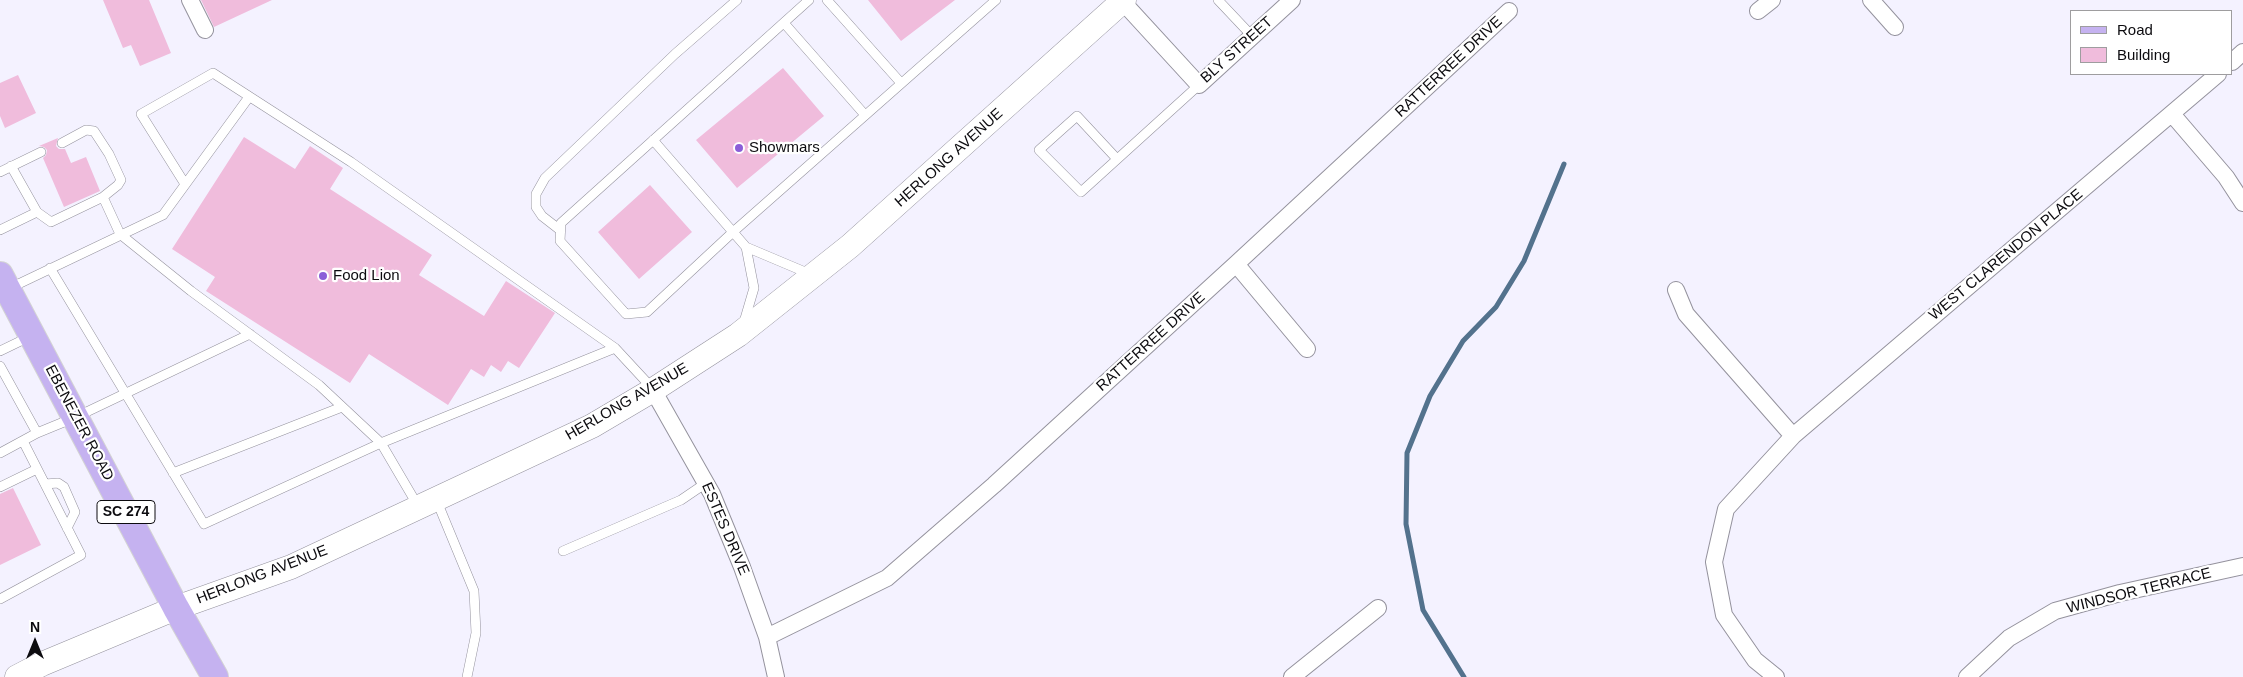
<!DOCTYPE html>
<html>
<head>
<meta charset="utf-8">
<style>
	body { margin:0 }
	#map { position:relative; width:2243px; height:677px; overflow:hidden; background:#f4f2ff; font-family:Arial,sans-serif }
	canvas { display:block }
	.legend { position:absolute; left:2070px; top:10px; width:162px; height:65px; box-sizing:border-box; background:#fff; border:1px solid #9e9d9f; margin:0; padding:6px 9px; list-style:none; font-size:15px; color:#0c0b0f }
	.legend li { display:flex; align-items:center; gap:10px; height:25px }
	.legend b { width:25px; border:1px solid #9e9d9f }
	.north { position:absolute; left:10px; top:617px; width:50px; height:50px; -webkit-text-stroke:4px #fff; paint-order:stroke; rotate:0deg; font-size:14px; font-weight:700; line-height:20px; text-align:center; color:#0c0b0f }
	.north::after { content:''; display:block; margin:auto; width:18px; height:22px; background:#0c0b0f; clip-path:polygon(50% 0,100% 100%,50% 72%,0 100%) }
</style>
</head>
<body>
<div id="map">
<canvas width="2243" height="677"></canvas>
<ul class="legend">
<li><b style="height:6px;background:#c5b2f0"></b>Road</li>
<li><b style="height:14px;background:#f0bcdc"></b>Building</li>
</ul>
<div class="north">N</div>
</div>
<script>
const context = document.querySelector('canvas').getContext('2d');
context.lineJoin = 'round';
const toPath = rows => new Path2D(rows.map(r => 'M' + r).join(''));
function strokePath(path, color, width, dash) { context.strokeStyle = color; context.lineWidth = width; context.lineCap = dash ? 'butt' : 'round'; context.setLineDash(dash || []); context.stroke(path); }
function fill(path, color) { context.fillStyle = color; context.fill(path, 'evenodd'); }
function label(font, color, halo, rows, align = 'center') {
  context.font = font + ' Arial,sans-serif'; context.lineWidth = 4.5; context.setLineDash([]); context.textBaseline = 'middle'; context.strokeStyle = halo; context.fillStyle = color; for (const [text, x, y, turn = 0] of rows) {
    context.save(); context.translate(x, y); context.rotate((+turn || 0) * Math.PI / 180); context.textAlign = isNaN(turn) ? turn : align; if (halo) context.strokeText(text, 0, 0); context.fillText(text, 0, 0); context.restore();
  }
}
strokePath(toPath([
	[1464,677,1423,610,1406,524,1407,453,1430,396,1463,341,1496,307,1524,261,1564,164]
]), '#53728d', 5);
fill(toPath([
	[103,0,149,0,171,53,140,66,131,45,123,48],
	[201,0,272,0,214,27],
	[868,0,955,0,901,41],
	[783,68,824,116,737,188,696,140],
	[18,75,36,113,5,128,0,116,0,83],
	[244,137,295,169,310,146,343,168,330,189,432,255,419,275,484,316,506,281,555,313,519,368,508,361,501,372,491,365,484,377,471,369,448,405,369,354,350,383,206,291,215,277,172,249],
	[58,138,56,146,59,149,65,149,71,163,86,157,100,191,64,207,43,158,46,155,47,150,44,147,39,146],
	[650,185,692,232,639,279,598,232],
	[13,488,41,545,0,565,0,494]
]), '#f0bcdc');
const lane = toPath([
	[809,0,561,223,560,241,626,314,647,312,733,232,996,0],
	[827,0,901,83],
	[1218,0,1252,36],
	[784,23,865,115],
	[653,140,746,247,810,274],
	[62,143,86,130,94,131,109,154,121,180,118,185,103,197,120,234,191,291,319,385,381,443,418,506],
	[1117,159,1077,116,1039,150,1081,192,1199,85],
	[11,166,37,212,51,222,103,197],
	[0,172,41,152],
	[185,184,141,114,213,73,351,162,615,348,653,389],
	[0,230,37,212],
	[560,230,542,216,536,207,536,194,545,178,675,54,737,0],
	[50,268,204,524,381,443,615,348],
	[10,288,163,215,249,97],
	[744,322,754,288,746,247],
	[0,351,31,336],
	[0,366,37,433],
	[0,453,37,433,76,417,250,334],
	[173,473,342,407],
	[45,484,58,483,64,487,75,512,67,528],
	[0,487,37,469],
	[436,499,474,591,476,633,467,677],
	[563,551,681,500,706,483],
	[0,599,81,555,23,441]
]);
const street = toPath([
	[190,0,205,30],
	[1121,0,1199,85,1292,0],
	[1871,0,1895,27],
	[1758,11,1772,0],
	[2232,62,2243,52],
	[2172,114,2226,177,2243,203],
	[1236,264,1307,349],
	[1676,290,1686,314,1793,436],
	[653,390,712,494,742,567,767,637,776,677],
	[767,637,887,578,994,485,1236,264,1509,11],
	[1292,677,1378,608],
	[1776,677,1755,660,1724,615,1714,562,1726,509,1793,436,2218,74],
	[1967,677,2009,638,2055,611,2120,593,2243,566]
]);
const secondary = toPath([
	[17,677,42,664,176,608,291,567,592,426,653,390,738,335,850,246,1124,0]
]);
const primary = toPath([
	[0,275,176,608,215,677]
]);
strokePath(lane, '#94929d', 10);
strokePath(street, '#94929d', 18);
strokePath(secondary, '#94929d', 25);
strokePath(primary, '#d3d3d4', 28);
strokePath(lane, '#fff', 9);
strokePath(street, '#fff', 16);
strokePath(secondary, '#fff', 24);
strokePath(primary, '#c5b2f0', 26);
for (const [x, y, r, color] of [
	[739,148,5,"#8b5ed8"],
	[323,276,5,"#8b5ed8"]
]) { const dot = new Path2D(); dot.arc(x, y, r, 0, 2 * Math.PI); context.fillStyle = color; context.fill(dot); strokePath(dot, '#fff', 2); }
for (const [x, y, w] of [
	[126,512,58]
]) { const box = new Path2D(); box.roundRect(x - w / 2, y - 11.5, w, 23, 4); context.fillStyle = '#fff'; context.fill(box); strokePath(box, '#0c0b0f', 1); }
label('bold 14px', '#0c0b0f', null, [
	["SC 274",126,512]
]);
label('15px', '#0c0b0f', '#fff', [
	["BLY STREET",1237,50,-42],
	["RATTERREE DRIVE",1449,67,-43],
	["HERLONG AVENUE",949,158,-42],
	["WEST CLARENDON PLACE",2006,255,-40],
	["RATTERREE DRIVE",1151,342,-42],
	["HERLONG AVENUE",627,402,-30],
	["EBENEZER ROAD",79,423,62],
	["ESTES DRIVE",725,529,67],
	["HERLONG AVENUE",262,575,-21],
	["WINDSOR TERRACE",2139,591,-14]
]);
label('15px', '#0c0b0f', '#fff', [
	["Showmars",749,148],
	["Food Lion",333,276]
], 'left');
</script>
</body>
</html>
